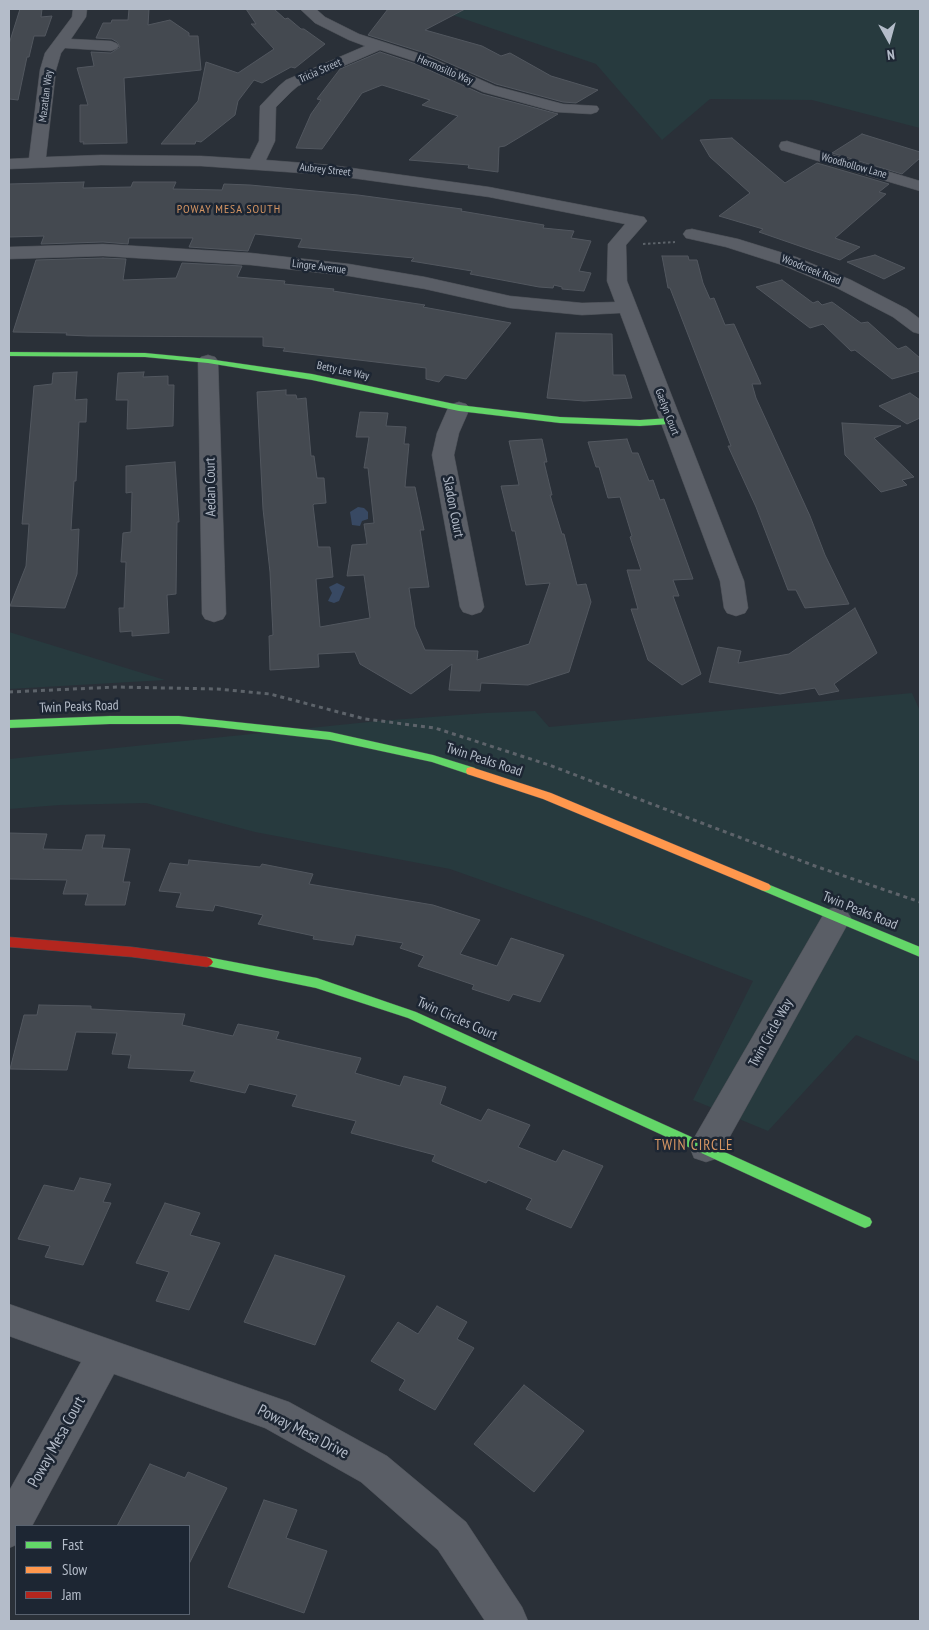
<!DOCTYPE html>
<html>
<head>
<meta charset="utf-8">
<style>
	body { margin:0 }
	#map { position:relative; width:929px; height:1630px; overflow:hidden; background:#2a3038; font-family:"PT Sans Narrow",sans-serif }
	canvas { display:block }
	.frame { position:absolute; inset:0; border:10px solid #b4bcc9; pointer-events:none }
	.legend { position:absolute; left:15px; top:1525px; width:175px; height:90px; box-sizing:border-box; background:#1d2633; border:1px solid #59626f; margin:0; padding:6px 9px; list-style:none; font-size:15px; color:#b4bcc9 }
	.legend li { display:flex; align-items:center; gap:10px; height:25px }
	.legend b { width:25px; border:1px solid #59626f }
	.north { position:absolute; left:864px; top:15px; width:50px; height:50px; -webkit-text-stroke:4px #1d2633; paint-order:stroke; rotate:173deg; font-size:14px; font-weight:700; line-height:20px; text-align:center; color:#b4bcc9 }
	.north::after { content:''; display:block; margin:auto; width:18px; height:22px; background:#b4bcc9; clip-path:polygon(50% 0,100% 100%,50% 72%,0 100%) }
</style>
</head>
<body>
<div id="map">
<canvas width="929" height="1630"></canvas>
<div class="frame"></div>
<ul class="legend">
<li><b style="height:6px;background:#63d668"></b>Fast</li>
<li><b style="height:6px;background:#ff974d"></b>Slow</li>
<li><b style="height:6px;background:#b3261e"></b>Jam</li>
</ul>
<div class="north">N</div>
</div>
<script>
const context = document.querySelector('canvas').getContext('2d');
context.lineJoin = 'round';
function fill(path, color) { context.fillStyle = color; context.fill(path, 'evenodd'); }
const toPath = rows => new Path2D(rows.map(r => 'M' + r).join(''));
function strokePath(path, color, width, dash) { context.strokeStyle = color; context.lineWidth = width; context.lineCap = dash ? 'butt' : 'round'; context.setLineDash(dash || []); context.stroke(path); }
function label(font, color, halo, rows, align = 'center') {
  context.font = font + ' "PT Sans Narrow",sans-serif'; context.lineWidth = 5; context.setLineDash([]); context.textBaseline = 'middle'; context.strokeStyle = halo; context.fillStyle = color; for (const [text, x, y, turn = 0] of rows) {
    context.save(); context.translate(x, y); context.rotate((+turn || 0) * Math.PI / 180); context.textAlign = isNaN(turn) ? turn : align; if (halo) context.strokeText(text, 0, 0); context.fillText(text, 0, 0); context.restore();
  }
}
fill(toPath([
	[435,9,920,9,920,128,812,100,710,99,662,140,596,64],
	[9,632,165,680,9,689],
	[912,693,920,711,920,1062,856,1035,768,1131,693,1100,753,981,594,920,450,869,255,832,146,803,60,805,9,809,9,759,378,721,486,713,535,711,549,727]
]), '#273a3e');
fill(toPath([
	[358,507,364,508,368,512,368,519,362,521,360,526,352,525,350,512],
	[337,583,345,587,339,601,334,603,328,601,332,593,329,587]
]), '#384963');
const building = toPath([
	[20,9,42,9,41,17,52,16,45,36,34,36,29,57,27,57,18,100,9,99,9,44,20,9],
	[129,9,149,9,148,25,170,20,189,33,189,36,198,36,201,70,124,78,127,143,83,144,84,142,80,142,80,105,88,105,77,68,94,66,91,52,111,53,120,47,117,42,112,39,96,38,103,23,111,23,112,20,128,20,129,9],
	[246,9,274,9,285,19,288,18,301,29,304,29,325,44,295,68,291,67,262,83,254,80,238,101,235,115,201,142,196,141,195,144,161,144,198,101,206,62,238,73,274,49,251,24,256,24,246,9],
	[388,9,465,9,425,30,482,46,501,56,510,53,551,76,598,90,576,103,563,102,496,84,428,54,368,35,388,9],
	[380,52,416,64,482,94,558,114,505,146,499,147,498,172,468,168,469,165,409,160,458,116,422,105,430,100,382,85,362,93,322,149,296,148,311,114,321,100,317,99,340,69,380,52],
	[862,134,920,152,920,158,902,174,832,153,862,134],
	[732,138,785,183,817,163,889,184,879,192,886,194,835,238,860,247,840,260,759,232,763,229,719,216,750,193,710,157,700,140,732,138],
	[84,182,83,188,131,187,133,182,176,182,173,189,222,190,224,184,250,185,358,195,462,209,461,211,544,225,543,228,574,231,571,238,591,241,579,271,591,273,584,291,562,289,562,287,554,285,553,288,539,287,470,274,472,271,411,261,414,258,298,247,302,239,255,234,248,251,189,247,193,238,129,238,128,244,103,242,41,244,44,236,9,237,9,184,84,182],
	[875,255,905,268,884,279,847,262,875,255],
	[662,256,688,256,689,260,697,260,703,283,710,299,714,298,725,325,734,324,761,384,752,384,756,398,810,516,825,555,849,604,805,608,796,590,788,590,756,507,728,446,731,446,670,288,668,288,662,256],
	[103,258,126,259,123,280,176,278,182,263,242,266,237,277,285,281,284,284,334,289,333,291,425,305,423,307,511,323,466,379,445,375,439,382,426,379,426,368,283,351,285,348,263,346,263,337,88,336,66,335,67,333,13,332,36,260,103,258],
	[782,280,813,303,818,301,822,305,832,302,861,323,868,322,898,349,906,346,920,358,920,371,892,379,855,350,851,351,823,324,810,328,756,287,782,280],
	[556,333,612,334,613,375,625,375,632,398,584,401,547,398,556,333],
	[77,372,75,400,87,399,86,422,79,422,76,481,74,481,71,530,79,529,77,574,65,608,10,606,26,566,29,524,22,524,34,386,52,384,53,373,77,372],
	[144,372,143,377,168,376,168,385,174,385,173,426,127,429,128,400,116,400,118,373,144,372],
	[286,390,286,395,296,395,297,399,306,398,311,456,314,456,317,478,324,478,326,503,314,504,313,505,318,547,330,547,333,577,316,579,320,627,370,618,364,575,347,576,352,545,367,544,364,524,374,523,368,468,364,468,369,437,356,437,360,412,388,413,386,426,406,427,404,444,409,444,405,487,415,487,424,530,420,530,429,587,409,588,415,627,425,650,478,651,477,660,529,644,550,583,526,585,515,531,512,531,501,486,519,485,509,441,542,439,547,462,544,462,552,495,550,495,562,534,564,534,577,585,586,584,591,602,569,672,528,685,481,683,480,691,449,690,452,664,411,694,360,664,355,652,318,654,319,667,270,670,269,636,273,635,270,572,263,509,257,392,286,390],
	[910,393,920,400,920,418,907,424,879,406,910,393],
	[842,423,901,426,874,438,914,477,902,480,907,485,881,492,845,455,842,423],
	[627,439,632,453,638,453,649,481,653,480,660,500,664,499,693,579,673,580,679,596,673,596,701,674,682,685,648,660,631,609,638,609,627,570,641,570,630,537,632,536,620,497,608,498,599,467,596,467,588,442,627,439],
	[175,462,179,522,177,522,176,594,167,595,169,633,132,636,132,631,120,632,119,608,124,608,126,562,121,562,123,533,131,532,132,492,126,493,126,466,175,462],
	[855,608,877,653,834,684,839,691,819,695,815,688,780,694,709,682,718,647,741,651,738,663,789,654,855,608],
	[9,833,47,834,43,849,82,850,86,835,105,835,102,848,130,849,123,882,130,882,125,905,85,905,88,894,63,894,67,880,9,879,9,833],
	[189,860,260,867,262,864,313,874,309,884,433,905,480,920,460,954,497,966,511,938,564,955,540,1002,513,994,509,1001,472,989,474,985,418,966,424,956,400,948,403,943,356,935,353,945,313,939,314,936,258,924,263,915,215,905,213,911,176,907,181,893,159,891,170,863,188,865,189,860],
	[39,1005,91,1006,91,1009,185,1014,182,1025,233,1036,238,1024,279,1032,276,1039,361,1058,355,1073,400,1086,404,1076,446,1087,440,1104,481,1121,488,1109,530,1125,518,1147,556,1162,563,1150,603,1166,571,1228,526,1209,532,1199,488,1180,486,1183,432,1161,435,1155,351,1133,356,1121,292,1106,297,1095,249,1084,245,1093,190,1081,195,1071,128,1068,131,1055,112,1054,117,1033,76,1032,67,1070,10,1069,24,1015,37,1015,39,1005],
	[80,1178,111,1184,103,1202,111,1203,83,1265,45,1257,50,1246,18,1239,44,1185,74,1191,80,1178],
	[165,1203,200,1213,190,1235,220,1243,189,1310,156,1301,169,1272,136,1263,165,1203],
	[275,1255,345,1276,315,1345,244,1322,275,1255],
	[437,1306,467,1322,457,1339,474,1348,435,1410,399,1390,405,1380,371,1361,398,1322,418,1334,437,1306],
	[524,1385,584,1431,534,1492,474,1444,524,1385],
	[150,1464,185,1478,188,1472,227,1488,189,1564,189,1526,117,1526,150,1464],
	[264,1500,297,1510,286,1538,327,1551,304,1613,228,1587,264,1500]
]);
fill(building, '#444950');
strokePath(building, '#52575f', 1);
const street = toPath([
	[73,9,87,9,86,17,71,39,111,41,116,43,119,46,116,49,111,51,65,48,61,53,56,70,46,157,101,155,201,156,250,159,259,141,260,106,279,86,286,80,365,46,349,40,315,23,300,9,316,9,325,17,359,34,427,56,495,86,563,104,597,106,599,109,597,112,591,114,556,112,483,92,417,62,380,50,298,86,291,92,276,107,275,141,266,160,330,165,489,187,644,217,647,221,626,245,627,281,744,581,748,608,745,613,736,616,727,613,724,608,720,581,620,313,582,315,510,308,425,289,349,276,251,265,103,256,9,259,9,247,103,244,251,253,349,264,425,277,510,296,582,303,615,302,607,281,608,244,625,224,489,197,330,175,201,166,101,165,9,169,9,159,29,158,40,70,45,53,72,17,73,9],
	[787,141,920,181,920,191,781,150,779,146,781,142,787,141],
	[692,229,738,239,796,257,851,280,907,309,920,319,920,334,913,332,893,317,837,288,782,265,726,247,686,238,683,234,686,230,692,229],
	[208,355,215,357,218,361,226,614,223,619,214,622,205,619,202,614,198,361,201,357,208,355],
	[459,402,466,404,470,408,459,433,454,455,484,607,481,612,472,615,463,612,460,607,432,455,437,433,448,408,452,404,459,402],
	[836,907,846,910,851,918,718,1158,706,1162,694,1158,690,1148,694,1138,826,910,836,907],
	[9,1304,289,1402,387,1456,466,1522,522,1607,528,1621,485,1621,438,1550,361,1482,265,1428,114,1374,32,1526,16,1526,16,1545,9,1548,9,1491,81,1362,9,1336,9,1304]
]);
const fast = toPath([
	[9,352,145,353,208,359,312,374,459,405,560,417,640,420,670,418,674,421,670,424,640,426,560,423,459,411,312,380,208,363,145,357,9,356,9,352],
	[110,716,179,716,330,732,433,755,475,768,476,771,471,775,432,762,330,740,216,727,179,724,110,724,9,728,9,720,110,716],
	[765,883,920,947,920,957,761,890,759,887,761,884,765,883],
	[207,957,317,978,416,1012,870,1218,872,1222,870,1226,865,1228,860,1226,408,1018,316,988,203,965,201,962,203,959,207,957]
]);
const slow = toPath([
	[471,767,551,793,769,884,771,887,769,890,765,891,761,890,543,799,467,774,466,771,467,768,471,767]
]);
const jam = toPath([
	[9,937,132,947,207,957,211,959,213,962,211,965,207,967,132,957,9,947,9,937]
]);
strokePath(street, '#484c53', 1);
strokePath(fast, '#484c53', 1);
strokePath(slow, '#484c53', 1);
strokePath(jam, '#484c53', 1);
strokePath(toPath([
	[643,244,675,242]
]), '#5d636a', 2, [2.5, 2.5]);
strokePath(toPath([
	[9,692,117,687,217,689,270,694,365,719,435,728,549,765,815,866,920,902]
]), '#5d636a', 3, [4, 4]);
fill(street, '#5a5e66');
fill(fast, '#63d668');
fill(slow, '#ff974d');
fill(jam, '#b3261e');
label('11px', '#b4bcc9', '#1d2633', [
	["Hermosillo Way",445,70,23],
	["Tricia Street",320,71,-24],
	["Mazatlan Way",46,96,-83],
	["Woodhollow Lane",854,166,16],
	["Aubrey Street",325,170,6],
	["Lingre Avenue",319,267,7],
	["Woodcreek Road",811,270,22],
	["Betty Lee Way",343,371,12],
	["Gaelyn Court",667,412,69]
]);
context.letterSpacing = '1px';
label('12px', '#d59563', '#1d2633', [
	["POWAY MESA SOUTH",229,210]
]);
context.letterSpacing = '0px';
label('14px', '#b4bcc9', '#1d2633', [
	["Aedan Court",211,487,-91],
	["Sladon Court",453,507,79],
	["Twin Peaks Road",79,707,-2],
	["Twin Peaks Road",484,760,18],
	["Twin Peaks Road",860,911,22],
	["Twin Circles Court",457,1019,24],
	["Twin Circle Way",771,1033,-61]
]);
context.letterSpacing = '1px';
label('15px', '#d59563', '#1d2633', [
	["TWIN CIRCLE",694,1146]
]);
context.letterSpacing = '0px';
label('16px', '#b4bcc9', '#1d2633', [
	["Poway Mesa Drive",303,1432,27],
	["Poway Mesa Court",57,1442,-61]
]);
</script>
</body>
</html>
